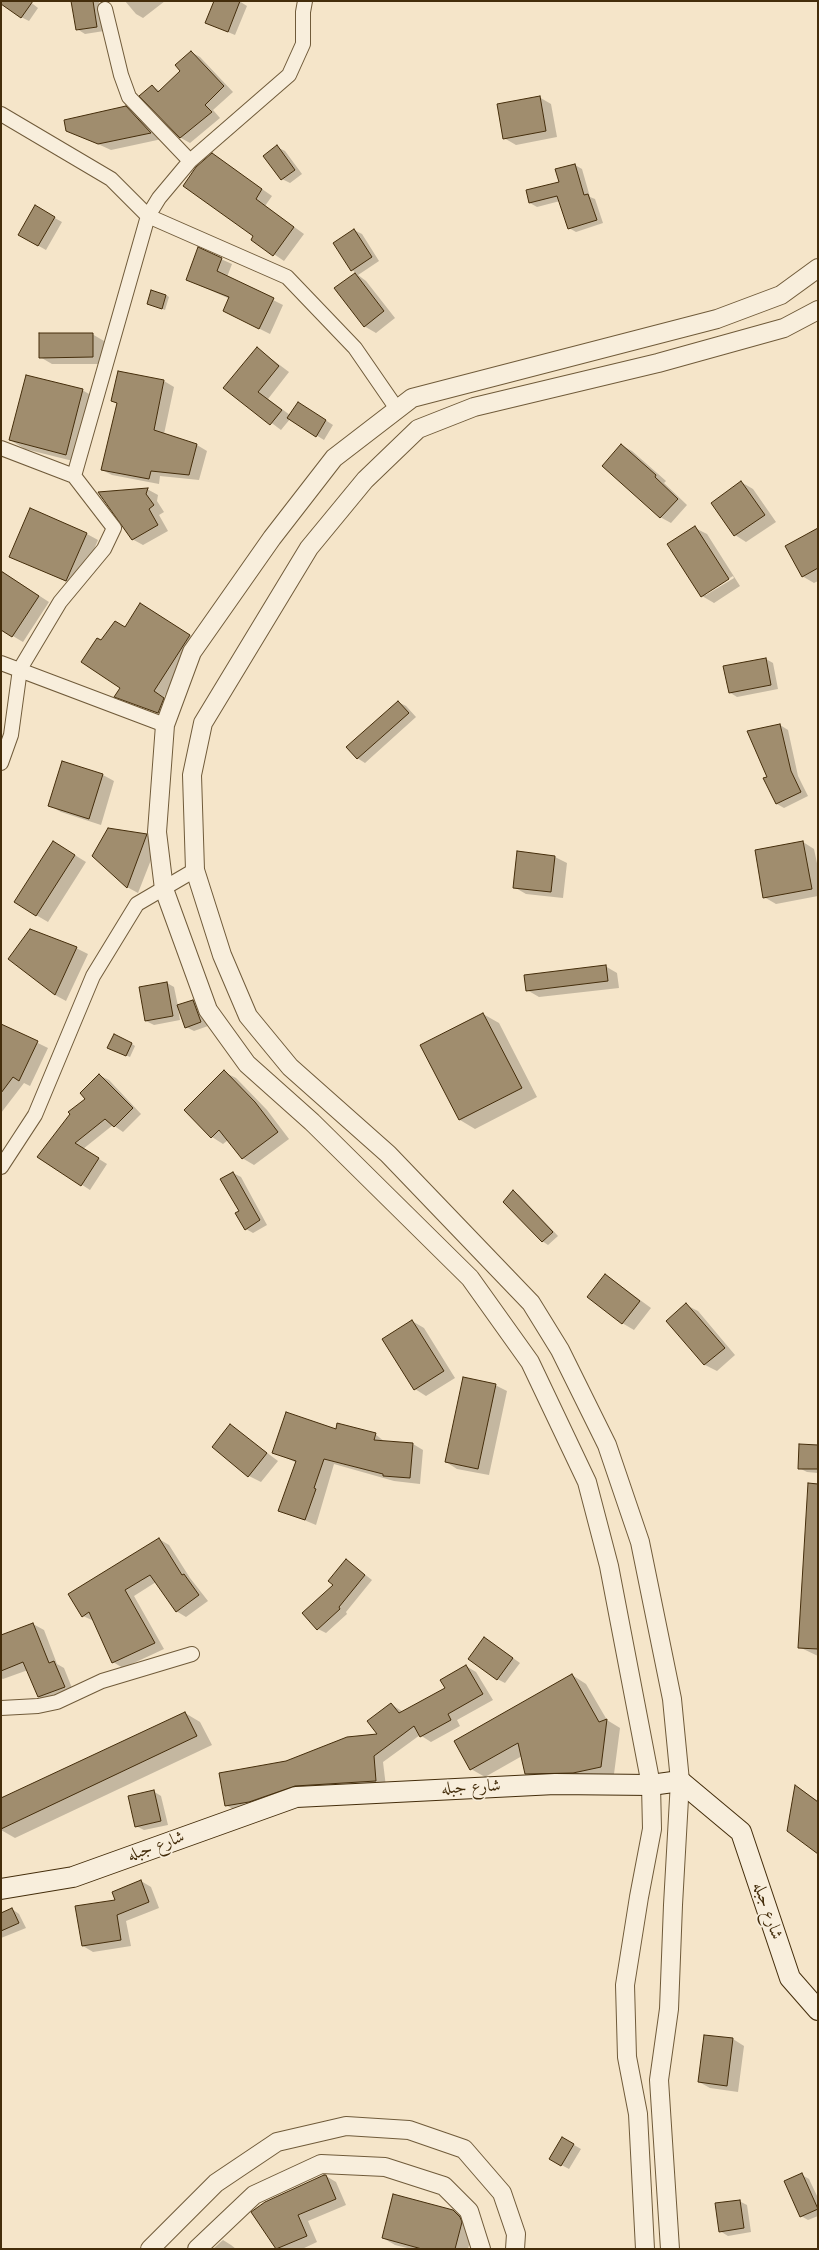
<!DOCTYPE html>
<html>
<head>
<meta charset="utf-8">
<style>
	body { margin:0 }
	#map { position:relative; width:819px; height:2250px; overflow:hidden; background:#f5e5c9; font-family:Cardo,serif }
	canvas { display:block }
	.frame { position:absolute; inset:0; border:2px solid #442d0b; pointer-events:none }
</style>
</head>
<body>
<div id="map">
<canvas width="819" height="2250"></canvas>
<div class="frame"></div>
</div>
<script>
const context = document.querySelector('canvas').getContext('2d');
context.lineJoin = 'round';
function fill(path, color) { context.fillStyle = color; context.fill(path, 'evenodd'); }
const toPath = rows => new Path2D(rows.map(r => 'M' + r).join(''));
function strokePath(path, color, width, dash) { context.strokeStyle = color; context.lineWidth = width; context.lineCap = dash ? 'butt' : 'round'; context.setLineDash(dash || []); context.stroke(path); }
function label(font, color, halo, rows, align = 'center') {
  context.font = font + ' Cardo,Amiri,serif'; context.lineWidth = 3; context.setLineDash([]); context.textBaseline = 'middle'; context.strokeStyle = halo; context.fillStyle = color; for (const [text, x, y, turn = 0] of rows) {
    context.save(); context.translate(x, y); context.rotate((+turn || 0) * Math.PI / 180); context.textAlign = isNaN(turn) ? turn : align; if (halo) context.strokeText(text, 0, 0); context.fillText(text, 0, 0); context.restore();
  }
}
fill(toPath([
	[11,1,29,1,38,8,29,21,21,17],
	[72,1,99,1,104,31,85,34,77,29],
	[125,1,165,1,143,18,136,14],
	[215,1,239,1,247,6,235,35,206,23],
	[191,52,200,57,233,92,213,110,220,118,190,143,181,138,141,96,152,86,160,91,181,71],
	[539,97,551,104,557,137,516,145,504,138],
	[126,107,138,114,162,139,111,150,67,130],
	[277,147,285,151,302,174,290,183,282,179],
	[212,154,272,196,265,206,304,234,284,261,252,239,254,236],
	[575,165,582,169,590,197,595,199,603,223,576,232,569,228,560,201,537,207,530,203,560,183],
	[35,207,62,222,46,250,19,235],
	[354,230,362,234,379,261,358,275,366,281,395,318,376,333,364,326,335,288,356,273,352,270],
	[199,249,232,264,227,277,283,305,270,334,224,311,230,299,187,280],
	[166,295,169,297,165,310,151,305],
	[92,334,104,341,104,364,52,364,40,357],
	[257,348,289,372,268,399,290,415,305,407,333,425,324,440,290,419,281,430,225,388],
	[119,372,164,381,174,387,164,434,197,445,207,451,199,480,160,476,159,484,112,475,102,470,118,404,112,401],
	[82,390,98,399,81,463,25,449,10,440],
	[621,445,632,451,666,481,664,483,687,505,671,523,660,517],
	[741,482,753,489,776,522,746,542,735,535],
	[147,489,158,495,157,501,164,512,159,515,168,531,143,545,132,539],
	[695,528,707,534,740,586,714,603,702,596],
	[733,576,734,578,706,595,706,593],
	[818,530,818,581,814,583,802,576],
	[87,534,98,540,78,587,10,556],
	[1,571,49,602,23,642,1,629],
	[150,610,199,641,164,697,173,704,168,718,115,696,121,688,102,641,126,628],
	[766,659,773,663,778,689,737,697,729,692],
	[398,702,406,706,416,717,365,763,357,758],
	[780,725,788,730,798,776,808,796,784,808,777,804,764,779,768,777,748,732],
	[103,775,114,781,101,825,61,812,49,805],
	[146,835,158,842,138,893,127,887],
	[803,842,814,849,818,868,818,896,776,904,764,897],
	[65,849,86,862,48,922,36,915],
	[518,852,555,857,567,863,563,898,526,894,514,887],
	[76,948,88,954,66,1001,55,995],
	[605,966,617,973,619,988,539,997,527,990],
	[167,983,174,987,178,1006,193,1001,201,1005,208,1026,194,1031,186,1027,178,1008,180,1020,154,1025,146,1021],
	[483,1014,499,1023,537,1097,475,1129,460,1120,422,1045],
	[1,1025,48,1048,30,1086,24,1083,1,1113],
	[132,1044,135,1046,130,1057,112,1049],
	[224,1072,236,1078,267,1110,289,1139,254,1165,242,1158,228,1140,223,1144,212,1137,185,1110],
	[99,1075,109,1080,141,1114,123,1132,113,1125,83,1149,107,1164,90,1190,39,1157,71,1114,87,1099],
	[233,1173,241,1177,267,1225,253,1233,246,1229],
	[513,1191,519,1195,558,1236,548,1245,542,1241],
	[606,1275,651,1308,634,1330,622,1323],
	[686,1305,698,1311,735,1355,717,1371,705,1365,667,1321],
	[412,1321,424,1328,455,1378,426,1396,415,1389],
	[495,1385,507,1391,489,1475,457,1469,446,1462],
	[230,1425,278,1461,261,1482,249,1476],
	[337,1430,375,1434,385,1442,413,1444,423,1450,420,1484,394,1481,334,1464,316,1525,280,1510,297,1463,273,1452],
	[818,1446,818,1473,807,1472,799,1468],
	[818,1506,818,1656,799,1647],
	[159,1539,169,1545,190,1578,208,1601,186,1617,176,1611,156,1582,134,1596,164,1649,123,1668,113,1662,94,1621,83,1616],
	[346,1560,372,1580,346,1612,347,1614,326,1633,318,1629],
	[33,1624,44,1630,57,1664,64,1668,74,1693,49,1703,39,1697,28,1670,3,1679,1,1678,1,1637],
	[492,1643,520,1663,505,1683,497,1679],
	[466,1666,476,1672,493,1700,457,1720,460,1726,431,1742,420,1735,383,1762,386,1787,236,1811,226,1805,286,1762,379,1735,391,1704,403,1712,446,1689],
	[572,1675,586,1684,607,1720,620,1728,614,1774,587,1780,540,1781,526,1773,522,1756,485,1777,471,1769],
	[185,1713,200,1722,212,1745,15,1838,1,1830,1,1800],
	[796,1786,818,1801,818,1852],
	[153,1791,161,1796,168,1825,144,1830,136,1826],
	[141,1881,151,1887,159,1908,126,1921,131,1946,93,1952,83,1946,116,1901],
	[12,1909,19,1914,26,1928,1,1938,1,1914],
	[733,2039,744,2046,738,2092,710,2088,699,2082],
	[562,2138,581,2149,569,2169,550,2159],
	[802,2175,809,2179,818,2198,818,2216,808,2220,801,2216],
	[326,2176,336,2182,346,2205,308,2221,317,2242,302,2249,277,2249,252,2213],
	[739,2201,747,2205,751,2232,728,2236,720,2231],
	[453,2211,465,2218,473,2229,468,2249,411,2249,395,2245,383,2238],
	[223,2240,231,2245,236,2249,213,2249]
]), '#0003');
const building = toPath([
	[1,1,33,1,21,18,1,4,1,1],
	[71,1,93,1,97,27,76,30,71,1],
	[214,1,240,1,228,32,205,23,214,1],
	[191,51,224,86,205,105,212,112,180,138,139,96,152,85,158,92,180,71,175,65,191,51],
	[540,96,546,131,503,139,497,104,540,96],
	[126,106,151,133,98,144,66,131,64,120,126,106],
	[277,145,295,170,281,180,263,156,277,145],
	[212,153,262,189,256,199,294,227,273,256,251,240,253,236,183,186,196,167,212,153],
	[575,164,584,195,588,194,597,220,568,229,557,196,529,203,526,190,559,182,555,169,575,164],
	[35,205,55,217,38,246,18,235,35,205],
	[354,229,372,257,351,271,333,243,354,229],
	[198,247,222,258,217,271,274,298,259,329,223,311,229,297,186,280,198,247],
	[355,273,384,311,364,327,334,288,355,273],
	[151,290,166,295,162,309,147,304,151,290],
	[39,333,93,333,93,357,39,358,39,333],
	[257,347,279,366,258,392,282,410,270,425,223,388,257,347],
	[118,371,164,380,154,430,197,444,189,475,151,471,149,479,101,470,117,403,111,401,118,371],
	[26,375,83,389,66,455,9,440,26,375],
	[298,402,326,420,316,437,287,418,298,402],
	[621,444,656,475,655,477,678,499,660,518,602,466,621,444],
	[741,481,765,515,734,536,711,503,741,481],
	[148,488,146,494,154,505,149,509,158,525,132,540,98,492,148,488],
	[30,508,87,533,66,581,9,557,30,508],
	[695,526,729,579,701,597,667,544,695,526],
	[818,528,818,568,802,577,785,546,818,528],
	[1,571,39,596,12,637,1,630,1,571],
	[140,603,190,635,154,691,164,698,158,713,114,697,120,688,81,662,97,638,101,640,115,621,125,627,140,603],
	[766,658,771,685,729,693,723,666,766,658],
	[398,701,409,713,357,759,346,747,398,701],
	[780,724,791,771,801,792,776,804,763,778,767,777,747,731,780,724],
	[62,761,103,774,89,819,48,806,62,761],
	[108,828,147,834,127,888,92,856,108,828],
	[53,841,75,855,36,916,14,902,53,841],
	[803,841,812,889,763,898,755,850,803,841],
	[517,851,555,856,551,892,513,888,517,851],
	[30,929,77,947,55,995,8,959,30,929],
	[606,965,608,981,526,991,524,975,606,965],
	[167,982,173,1016,145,1021,139,987,167,982],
	[193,1000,201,1022,185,1028,177,1005,193,1000],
	[483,1013,522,1088,459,1120,420,1045,483,1013],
	[1,1024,38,1041,19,1081,13,1077,1,1093,1,1024],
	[114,1034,132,1043,126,1056,107,1048,114,1034],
	[224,1070,255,1102,278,1132,242,1159,219,1130,211,1138,184,1110,224,1070],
	[99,1074,133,1108,114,1127,105,1119,75,1143,99,1158,81,1186,37,1157,70,1114,68,1112,85,1099,80,1093,99,1074],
	[233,1172,260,1220,245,1230,235,1213,239,1211,220,1179,233,1172],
	[513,1190,553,1232,542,1242,503,1202,513,1190],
	[605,1274,640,1301,622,1324,587,1297,605,1274],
	[686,1303,725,1348,704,1365,666,1321,686,1303],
	[412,1320,444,1371,414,1390,382,1339,412,1320],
	[463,1377,496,1384,478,1469,445,1462,463,1377],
	[286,1412,336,1429,337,1423,376,1433,374,1440,413,1443,410,1478,383,1476,383,1474,324,1459,314,1488,316,1489,305,1520,278,1511,296,1461,272,1453,286,1412],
	[230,1424,267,1453,248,1477,212,1447,230,1424],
	[799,1444,818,1445,818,1469,798,1469,799,1444],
	[808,1483,818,1484,818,1649,798,1648,808,1483],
	[159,1538,182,1575,184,1574,199,1595,176,1612,150,1575,125,1590,155,1643,112,1663,89,1612,82,1617,68,1594,159,1538],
	[346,1559,365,1575,339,1607,340,1609,317,1630,302,1613,333,1585,328,1581,346,1559],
	[33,1623,49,1663,54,1661,65,1687,38,1697,23,1662,1,1671,1,1635,33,1623],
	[484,1637,513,1658,497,1680,468,1659,484,1637],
	[466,1665,483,1694,448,1714,451,1720,420,1737,414,1726,374,1756,376,1781,295,1786,249,1802,225,1806,219,1773,286,1761,347,1737,377,1734,367,1721,391,1703,399,1713,445,1688,440,1680,466,1665],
	[572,1674,599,1722,607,1719,601,1767,573,1773,525,1774,518,1743,470,1770,454,1741,572,1674],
	[185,1712,197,1736,1,1829,1,1798,185,1712],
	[795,1785,818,1802,818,1854,787,1831,795,1785],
	[154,1790,161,1821,135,1827,128,1796,154,1790],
	[141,1880,149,1902,117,1915,121,1940,82,1946,75,1906,115,1900,112,1892,141,1880],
	[12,1908,19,1923,1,1931,1,1913,12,1908],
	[704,2035,733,2038,727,2086,698,2082,704,2035],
	[562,2137,574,2144,561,2166,549,2159,562,2137],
	[802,2173,818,2209,800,2217,784,2181,802,2173],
	[324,2175,326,2175,336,2199,298,2215,307,2236,276,2249,251,2212,265,2202,324,2175],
	[393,2194,453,2210,460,2217,462,2222,455,2249,422,2249,382,2238,393,2194],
	[740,2200,744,2228,719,2232,715,2203,740,2200]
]);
fill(building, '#a08d6e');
strokePath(building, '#442d0b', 1);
const minor = toPath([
	[305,1,303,12,303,44,289,75,190,161,159,198,148,216,287,277,355,348,397,409],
	[105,9,121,75,129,97,190,161],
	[1,114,111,179,148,216,74,476],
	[1,448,74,476,114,528,104,549,60,602,20,669,11,735,1,763],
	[1,663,165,725],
	[1,1167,35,1115,93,976,137,904,195,870],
	[1,1708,38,1706,57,1702,102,1681,192,1654]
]);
const tertiary = toPath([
	[150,2249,216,2183,277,2142,346,2126,409,2130,464,2149,502,2193,516,2234,515,2249],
	[197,2249,254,2195,321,2164,385,2167,444,2186,469,2211,481,2249],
	[645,2249,638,2114,627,2057,625,1985,639,1897,652,1829,651,1785,609,1566,587,1482,530,1362,470,1278,312,1122,247,1064,208,1010,164,889,157,832,165,725,192,652,272,538,334,458,412,398,717,319,781,295,818,268],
	[670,2249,659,2080,669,2009,673,1905,680,1781,672,1699,640,1542,607,1445,560,1350,531,1303,388,1154,290,1067,248,1016,222,955,195,870,192,775,203,723,309,548,365,480,418,429,474,407,658,363,784,328,818,310]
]);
const secondary = toPath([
	[1,1889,73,1877,296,1797,555,1784,651,1785,680,1781,741,1832,790,1978,818,2010]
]);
strokePath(minor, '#705b3a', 16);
strokePath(tertiary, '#705b3a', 20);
strokePath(secondary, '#442d0b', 22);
strokePath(minor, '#f8eedc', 14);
strokePath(tertiary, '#f8eedc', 18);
strokePath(secondary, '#f8eedc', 20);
label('17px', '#442d0b', '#f8eedc', [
	["شارع جبله",471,1788,-3],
	["شارع جبله",156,1847,-20],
	["شارع جبله",767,1911,71]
]);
</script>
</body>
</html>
